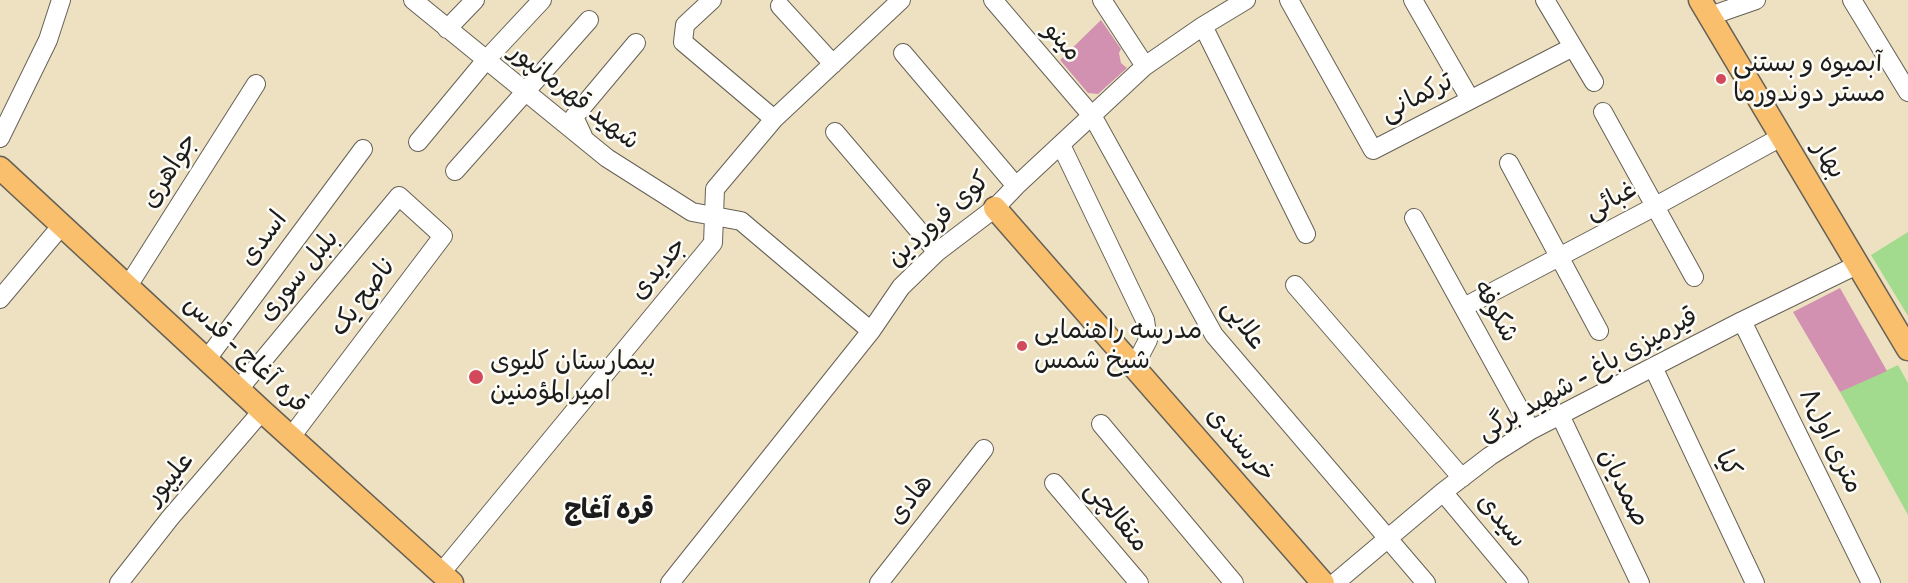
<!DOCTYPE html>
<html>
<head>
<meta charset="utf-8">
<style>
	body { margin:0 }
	canvas { display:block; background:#eee1c2 }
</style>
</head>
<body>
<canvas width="1908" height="583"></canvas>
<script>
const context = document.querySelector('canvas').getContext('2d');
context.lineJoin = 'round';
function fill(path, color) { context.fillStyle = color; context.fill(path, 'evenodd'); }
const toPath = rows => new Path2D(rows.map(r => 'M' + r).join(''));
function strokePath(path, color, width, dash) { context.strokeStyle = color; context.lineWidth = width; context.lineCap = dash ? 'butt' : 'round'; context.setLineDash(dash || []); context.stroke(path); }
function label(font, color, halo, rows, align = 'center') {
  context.font = font + ' Itim,"Playpen Sans Arabic",sans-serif'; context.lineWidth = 5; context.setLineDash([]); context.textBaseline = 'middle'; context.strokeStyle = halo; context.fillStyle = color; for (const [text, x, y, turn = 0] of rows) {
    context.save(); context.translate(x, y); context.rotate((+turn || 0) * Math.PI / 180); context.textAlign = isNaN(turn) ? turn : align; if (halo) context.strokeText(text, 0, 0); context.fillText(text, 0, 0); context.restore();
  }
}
fill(toPath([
	[1908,232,1908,316,1871,255],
	[1898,365,1908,383,1908,515,1840,392]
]), '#a2db8d');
fill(toPath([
	[1101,20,1121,49,1119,53,1121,63,1127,68,1098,94,1088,93,1060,60],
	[1840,288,1887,371,1840,392,1793,312]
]), '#d291b1');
const minor = toPath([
	[413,0,607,158,692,212,741,221,871,331],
	[712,0,685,25,683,42,774,119],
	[993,0,1093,117,1214,335,1426,583],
	[1102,0,1145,66],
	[1289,0,1373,150,1573,47],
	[1413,0,1470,99],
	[1545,0,1594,82],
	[1852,0,1908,92],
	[780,6,833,64],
	[1710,16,1756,0],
	[1203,26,1306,234],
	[447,29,475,0],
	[903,53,1016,186],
	[1603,112,1694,277],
	[835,132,937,252],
	[583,136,574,117,636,43],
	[0,138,48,40,61,0],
	[418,142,486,60,542,0],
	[1061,145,1145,320,1148,340,1134,367],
	[1509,163,1599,331],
	[455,171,589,20],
	[1414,218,1531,430],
	[1295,285,1462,478],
	[128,286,256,84],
	[0,299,62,225],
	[1464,307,1654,207,1781,137],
	[1742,321,1871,583],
	[207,359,363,149],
	[1653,367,1755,583],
	[239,389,399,196,443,236,291,437],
	[1560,415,1640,583],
	[1101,424,1234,583],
	[1054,483,1139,583],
	[1443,492,1519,583],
	[441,573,713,243,715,189,774,119,901,0],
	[119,583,170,518,262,411],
	[670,583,871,331,901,287,937,252,995,208,1016,186,1145,66,1203,26,1246,0],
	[879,583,984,449],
	[1335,583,1443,492,1490,456,1531,430,1742,321,1857,265]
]);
const major = toPath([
	[1700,0,1908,349],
	[0,168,262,411,452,583],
	[995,208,1323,583]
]);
strokePath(minor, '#666156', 20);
strokePath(major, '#666156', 25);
strokePath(minor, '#fff', 18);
strokePath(major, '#f9bf6d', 22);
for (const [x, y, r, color] of [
	[1721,79,6,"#d1495b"],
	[1022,346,6,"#d1495b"],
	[476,377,8,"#d1495b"]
]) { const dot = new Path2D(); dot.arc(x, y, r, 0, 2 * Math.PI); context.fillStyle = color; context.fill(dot); strokePath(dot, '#fdfcf7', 2); }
label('26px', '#1c1c1c', '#fdfcf7', [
	["مینو",1062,42,50],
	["شهید قهرمانپور",574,97,38],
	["ترکمانی",1417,98,-27],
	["بهار",1828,160,59],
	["جواهری",170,171,-58],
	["غبائی",1611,201,-28],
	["کوی فروردین",939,220,-42],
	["اسدی",264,239,-53],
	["جدیدی",659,269,-50],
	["بلبل سوری",299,276,-50],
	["ناصح یک",364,297,-53],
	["شکوفه",1495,312,61],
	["علایی",1243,325,54],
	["قره آغاج - قدس",245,355,43],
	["قیرمیزی باغ - شهید برگی",1588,375,-29],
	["۸متری اول",1830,441,64],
	["خرسندی",1240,445,49],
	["کیا",1727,464,65],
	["علیپور",170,479,-50],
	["صمدیان",1623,488,64],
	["هادی",911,500,-52],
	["متقالچی",1116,517,50],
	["سیدی",1501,521,50]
]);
label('26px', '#1c1c1c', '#fdfcf7', [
	["آبمیوه و بستنی",1733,64],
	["مستر دوندورما",1733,94],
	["مدرسه راهنمایی",1034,331],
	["شیخ شمس",1034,361],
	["بیمارستان کلیوی",490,362],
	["امیرالمؤمنین",490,392]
], 'left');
label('bold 27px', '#1c1c1c', '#fdfcf7', [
	["قره آغاج",609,511]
]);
</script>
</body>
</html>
